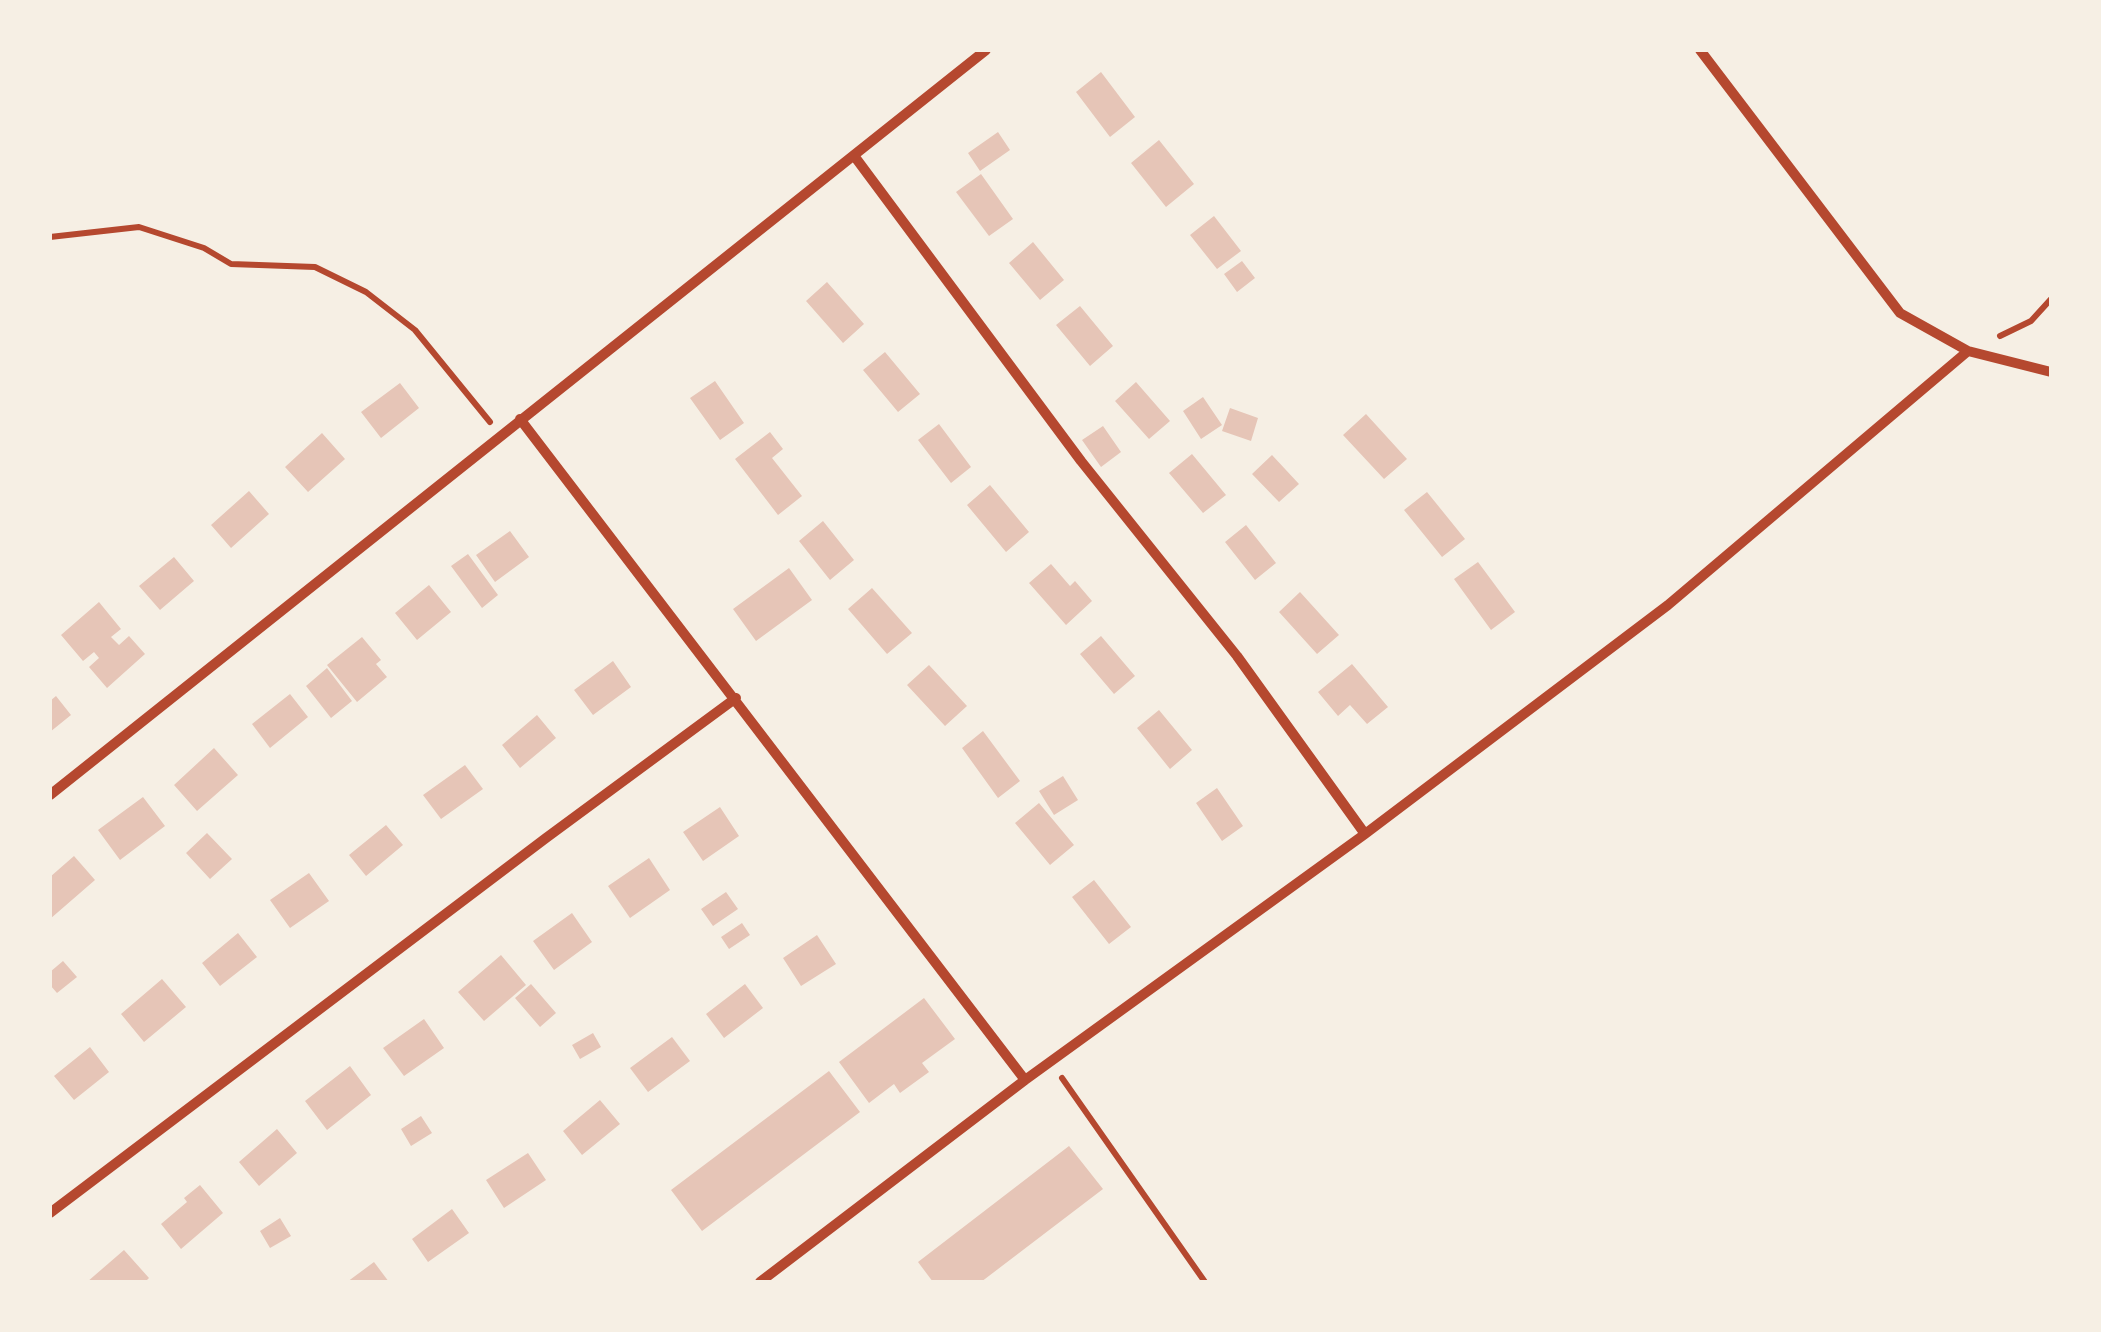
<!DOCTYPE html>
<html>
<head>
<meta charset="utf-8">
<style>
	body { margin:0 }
	#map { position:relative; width:2101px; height:1332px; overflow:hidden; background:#f6efe4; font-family:Roboto,sans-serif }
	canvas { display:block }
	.frame { position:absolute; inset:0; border:52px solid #f6efe4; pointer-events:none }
</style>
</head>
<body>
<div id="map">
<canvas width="2101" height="1332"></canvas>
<div class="frame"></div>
</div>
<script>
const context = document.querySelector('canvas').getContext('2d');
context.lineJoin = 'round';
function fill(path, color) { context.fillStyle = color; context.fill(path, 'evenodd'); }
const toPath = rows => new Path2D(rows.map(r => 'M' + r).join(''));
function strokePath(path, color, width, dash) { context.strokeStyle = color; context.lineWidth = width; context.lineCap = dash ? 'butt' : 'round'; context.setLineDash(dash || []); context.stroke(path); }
fill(toPath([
	[1101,72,1135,117,1110,137,1076,92],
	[998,132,1010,150,980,171,968,153],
	[1159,140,1194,184,1166,207,1131,163],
	[981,174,1013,219,989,236,956,192],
	[1214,216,1241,251,1217,269,1190,235],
	[1033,242,1064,280,1040,300,1009,263],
	[1242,261,1255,278,1237,292,1224,274],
	[827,282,864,324,843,343,806,301],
	[1080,306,1113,346,1090,366,1056,325],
	[885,352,920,394,898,412,863,370],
	[715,381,744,423,720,440,690,398],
	[1136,382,1170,421,1149,439,1115,401],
	[400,383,419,408,381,438,361,412],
	[1203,397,1222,425,1201,439,1183,411],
	[1230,408,1258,418,1251,441,1222,431],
	[1366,414,1407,459,1384,479,1343,435],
	[939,424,971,467,951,483,918,440],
	[1103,426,1121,452,1101,467,1082,440],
	[770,432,783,449,772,458,802,496,778,515,735,459],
	[322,433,345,459,308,492,285,467],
	[1192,454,1226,495,1203,513,1169,473],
	[1272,455,1299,484,1279,502,1252,474],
	[990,485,1029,532,1006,552,967,505],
	[249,491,269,514,231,548,211,525],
	[1427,492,1465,539,1442,557,1404,510],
	[823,521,854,560,830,580,799,541],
	[1246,525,1276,563,1255,580,1225,542],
	[510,531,529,557,495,582,476,555],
	[468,554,498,595,482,608,451,566],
	[174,557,194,581,160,610,139,586],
	[1478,562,1515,612,1491,630,1454,579],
	[1051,564,1070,586,1075,581,1092,601,1066,625,1029,583],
	[789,568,812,600,756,641,733,609],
	[429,585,451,612,417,640,395,613],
	[872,588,912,633,887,654,848,609],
	[1300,592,1339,635,1317,654,1279,612],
	[99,602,121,629,111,637,119,645,129,636,145,654,107,688,89,667,99,658,94,652,83,661,61,635],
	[1101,636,1135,676,1114,694,1080,654],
	[362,637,381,660,376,664,387,677,357,702,327,665],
	[613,661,631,687,593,715,574,690],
	[1352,664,1388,707,1367,724,1350,705,1338,716,1318,692],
	[929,665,967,706,945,726,907,685],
	[327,668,352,701,331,718,306,686],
	[290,694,308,717,270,748,252,724],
	[56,696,71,715,50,732,50,701],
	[1159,710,1192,750,1170,769,1137,728],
	[537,715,556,738,520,768,502,745],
	[983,731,1020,781,998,798,962,748],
	[214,748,238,775,197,811,174,785],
	[465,765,483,789,441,819,423,795],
	[1063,776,1078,800,1054,815,1039,791],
	[1217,788,1243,826,1222,841,1196,803],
	[143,797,165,826,120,860,98,830],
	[1039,803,1074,845,1050,865,1015,823],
	[720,807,739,836,703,861,683,832],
	[386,825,403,845,366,876,349,855],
	[207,833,232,859,210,879,186,853],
	[74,856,95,880,50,919,50,877],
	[649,858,670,890,630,918,608,886],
	[309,873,329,901,290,928,270,900],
	[1094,880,1131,927,1109,944,1072,897],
	[726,892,738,909,713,926,701,909],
	[572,913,592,942,554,970,533,941],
	[742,923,750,935,729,949,721,937],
	[238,933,257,957,220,986,202,963],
	[817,935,836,964,801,986,783,958],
	[501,955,526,985,484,1021,458,992],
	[63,961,77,977,57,993,50,985,50,972],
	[162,979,186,1007,144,1042,121,1014],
	[531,984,556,1013,540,1027,515,998],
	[745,984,763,1008,724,1038,706,1014],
	[924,998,955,1039,922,1063,929,1072,900,1093,894,1084,869,1103,839,1062],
	[424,1019,444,1048,404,1076,383,1048],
	[593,1033,601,1047,580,1059,572,1045],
	[672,1037,690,1061,648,1092,630,1068],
	[90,1047,109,1072,74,1100,54,1076],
	[350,1066,371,1095,327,1130,305,1101],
	[829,1071,860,1112,702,1231,671,1190],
	[600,1100,620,1124,582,1155,563,1131],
	[421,1116,432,1133,411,1146,401,1129],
	[277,1129,297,1153,259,1186,239,1162],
	[1069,1146,1103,1189,981,1282,933,1282,918,1262],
	[528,1153,546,1180,504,1208,486,1180],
	[200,1185,223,1213,181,1249,161,1224,187,1202,184,1198],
	[452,1209,469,1233,428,1262,412,1239],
	[280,1218,291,1236,270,1248,260,1231],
	[124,1250,149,1278,145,1282,87,1282],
	[374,1262,389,1282,347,1282]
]), '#e6c5b7');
strokePath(toPath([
	[50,237,139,227,204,248,231,264,315,267,366,292,415,330,490,422],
	[2000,336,2031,321,2051,299],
	[1062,1078,1205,1282]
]), '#b5482f', 6);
strokePath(toPath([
	[1700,50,1900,313,1968,351,2051,372],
	[855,157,1081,461,1237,656,1365,834],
	[520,419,1025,1080],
	[50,795,986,50],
	[50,1213,546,838,736,698],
	[760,1282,1025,1080,1365,834,1668,605,1968,351]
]), '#b5482f', 10);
</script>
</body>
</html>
